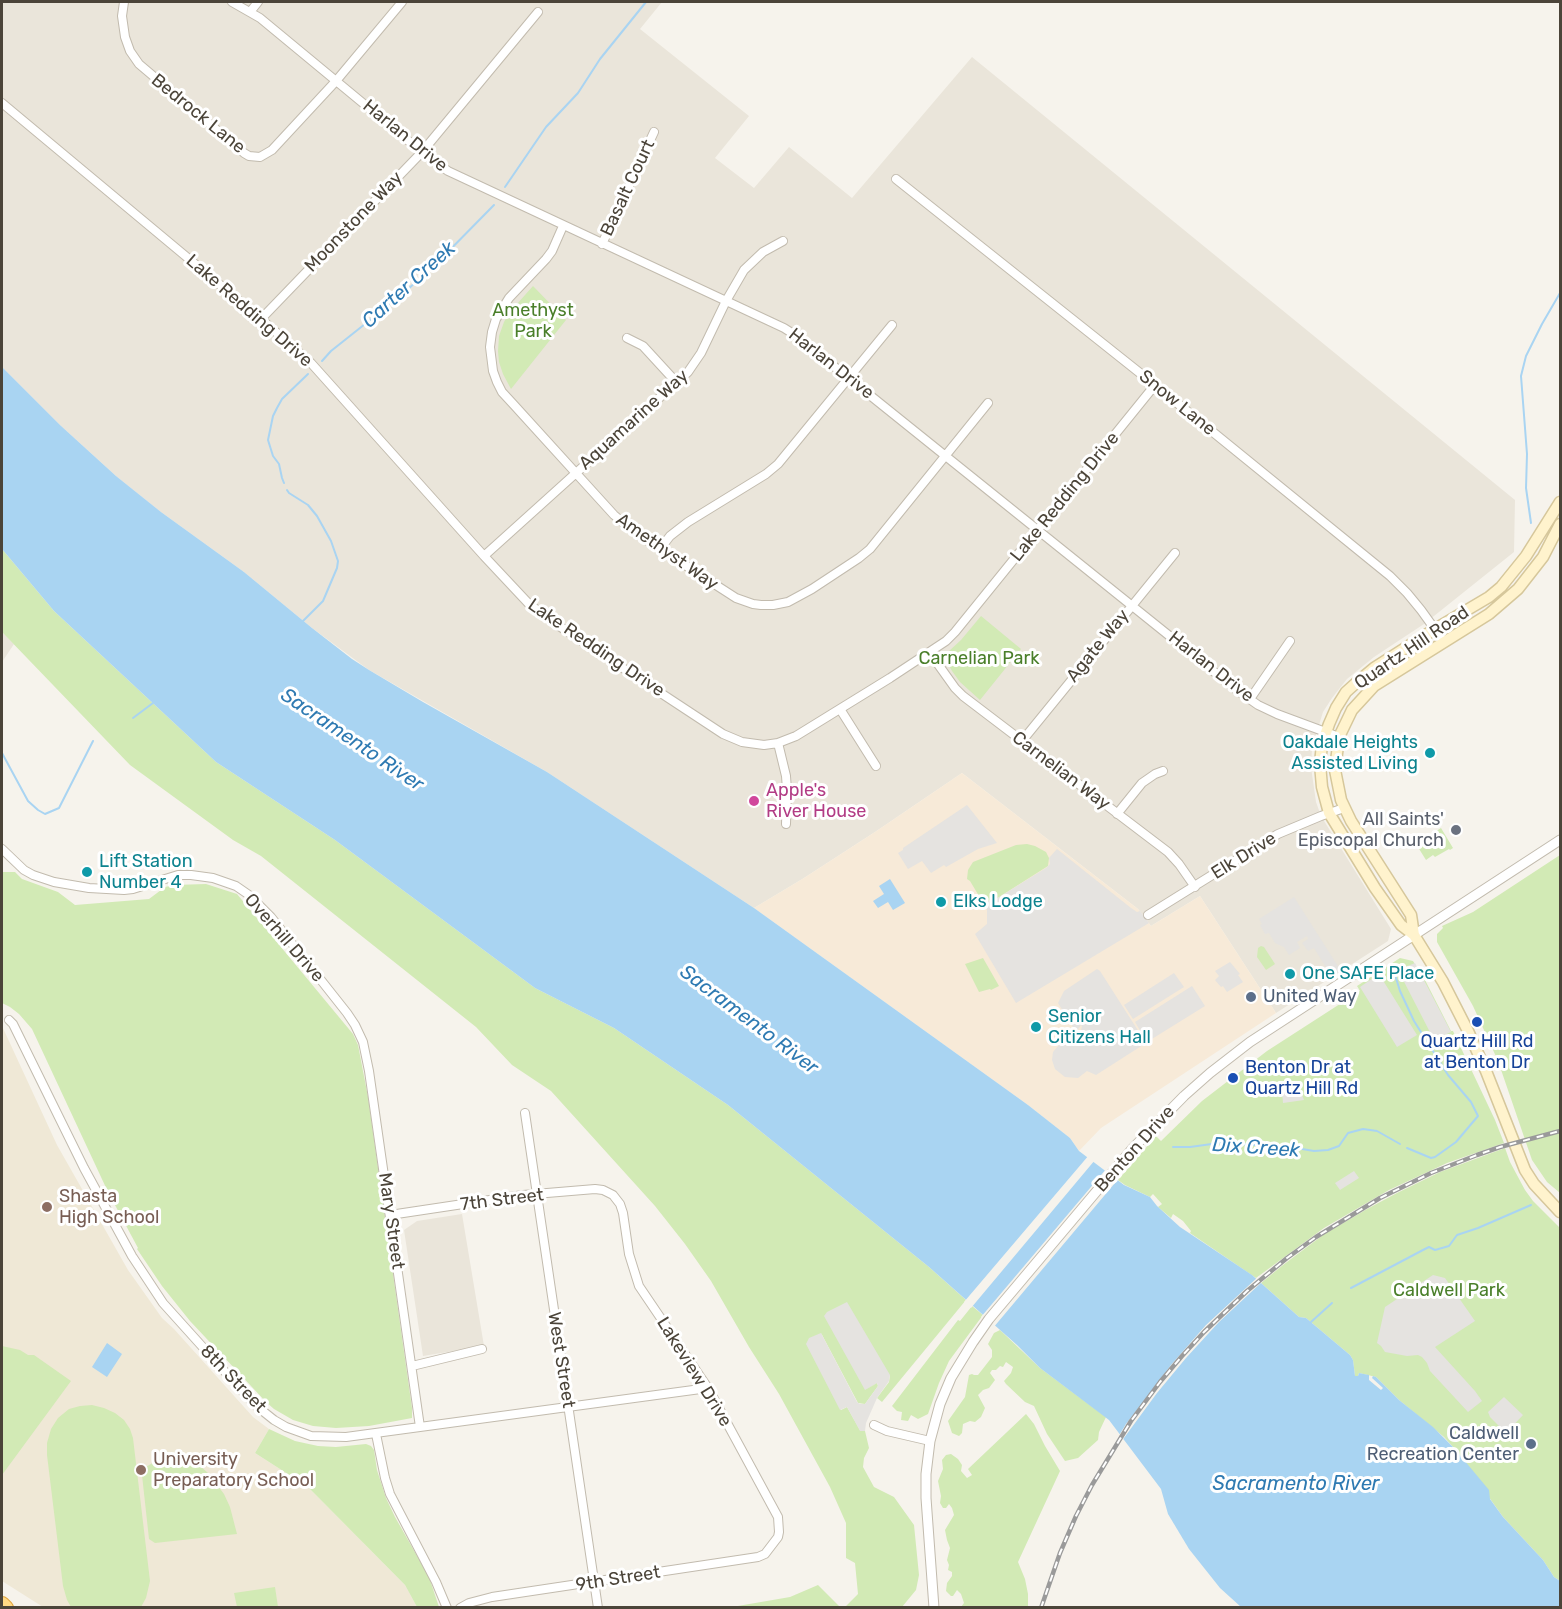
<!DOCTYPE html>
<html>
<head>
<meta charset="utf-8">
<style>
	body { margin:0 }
	#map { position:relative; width:1562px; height:1609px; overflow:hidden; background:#f6f3ec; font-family:Rubik,sans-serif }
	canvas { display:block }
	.frame { position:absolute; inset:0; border:3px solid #4b4439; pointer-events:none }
</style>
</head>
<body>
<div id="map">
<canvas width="1562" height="1609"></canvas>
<div class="frame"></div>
</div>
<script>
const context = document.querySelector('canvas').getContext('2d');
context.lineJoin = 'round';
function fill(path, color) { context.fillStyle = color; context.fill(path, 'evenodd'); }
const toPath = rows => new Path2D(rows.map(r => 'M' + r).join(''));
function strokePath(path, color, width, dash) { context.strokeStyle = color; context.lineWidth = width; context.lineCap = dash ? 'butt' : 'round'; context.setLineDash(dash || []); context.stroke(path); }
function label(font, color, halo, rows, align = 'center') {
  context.font = font + ' Rubik,sans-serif'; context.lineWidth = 6; context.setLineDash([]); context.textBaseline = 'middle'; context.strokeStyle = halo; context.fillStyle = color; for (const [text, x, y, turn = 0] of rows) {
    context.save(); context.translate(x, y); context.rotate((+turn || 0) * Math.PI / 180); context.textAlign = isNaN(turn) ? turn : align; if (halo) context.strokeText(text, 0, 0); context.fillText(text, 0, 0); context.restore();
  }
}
fill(toPath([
	[2,2,662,2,640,29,749,116,715,158,754,188,789,147,852,198,972,57,1515,500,1514,552,1424,624,1374,657,1347,679,1332,698,1323,712,1312,748,1311,767,1316,802,1321,816,1391,929,1388,941,1276,1013,1200,896,1151,926,1138,909,962,773,875,832,804,878,754,908,547,772,369,670,312,628,244,572,161,512,116,476,60,425,2,367],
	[2,632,14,644,2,662],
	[462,1214,484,1346,423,1356,404,1230,417,1221]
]), '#eae5da');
fill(toPath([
	[962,773,1138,909,1151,926,1200,896,1276,1013,1101,1128,1079,1151,1070,1138,1028,1105,754,908,804,878,875,832]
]), '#f7ead8');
fill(toPath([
	[2,1026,57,1145,128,1270,162,1318,174,1329,253,1417,269,1429,255,1453,308,1487,405,1585,417,1607,43,1607,2,1581]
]), '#efe8d6');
fill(toPath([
	[533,286,566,320,511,389,503,374,499,362,498,351,499,336,504,322,509,313],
	[2,549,54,611,216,762,335,840,535,988,614,1028,728,1105,929,1267,966,1300,882,1402,877,1398,889,1382,890,1375,865,1390,877,1383,878,1386,865,1404,858,1403,821,1333,841,1410,847,1407,860,1430,865,1431,869,1448,864,1458,863,1467,874,1487,894,1497,914,1525,919,1575,916,1590,902,1607,845,1607,858,1594,855,1563,846,1558,846,1523,830,1487,779,1394,749,1347,711,1281,685,1244,655,1206,551,1091,512,1065,476,1027,261,856,233,840,130,765,2,632],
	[981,616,1021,649,980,700,960,682,952,671,946,660,948,652,961,640],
	[1441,828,1453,848,1450,850,1449,849,1435,857,1433,855,1426,860,1416,844],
	[1027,844,1035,846,1046,852,1049,858,1048,866,996,899,988,901,978,897,979,896,970,881,967,879,968,870,973,862,1016,845],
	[1560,855,1560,1193,1547,1182,1532,1160,1498,1061,1473,1006,1437,942,1437,934,1443,928,1442,926,1473,912],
	[2,872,15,872,22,879,58,892,75,905,149,899,165,887,174,885,206,884,237,894,353,1034,358,1045,368,1097,412,1408,412,1418,369,1426,336,1428,313,1426,293,1420,274,1409,266,1402,190,1321,162,1286,137,1249,138,1248,108,1192,32,1029,19,1014,10,1007,2,1003],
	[1261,946,1264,947,1275,964,1266,970,1257,957,1258,948],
	[983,958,999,986,991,990,990,989,979,992,965,964],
	[1400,958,1413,961,1425,980,1451,1031,1453,1031,1495,1120,1504,1143,1447,1163,1389,1190,1324,1228,1256,1278,1190,1233,1191,1231,1183,1221,1173,1214,1171,1218,1158,1207,1162,1204,1153,1194,1150,1197,1125,1185,1118,1180,1156,1136,1161,1141,1202,1101,1267,1051,1360,991,1357,986],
	[1505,1148,1510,1162,1525,1190,1533,1201,1560,1228,1560,1581,1554,1577,1543,1560,1503,1517,1454,1448,1444,1437,1399,1400,1376,1377,1359,1373,1358,1376,1355,1376,1353,1360,1350,1355,1306,1318,1299,1317,1261,1283,1283,1265,1323,1235,1367,1209,1397,1193,1440,1172],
	[972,1306,983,1315,949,1361,939,1383,928,1414,918,1419,911,1415,908,1421,901,1420,902,1412,897,1411,892,1406,958,1320,960,1321],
	[1000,1330,1040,1368,1106,1417,1099,1432,1098,1440,1078,1458,1065,1461,1047,1434,1034,1406,1025,1402,1006,1384,1004,1381,1011,1373,1013,1367,1006,1362,1003,1367,1000,1366,996,1370,992,1370,990,1373,995,1380,989,1388,983,1390,978,1395,985,1408,981,1417,975,1422,970,1421,963,1424,962,1433,959,1436,952,1433,948,1421,965,1397,969,1375,972,1374,974,1375,978,1375,992,1357,992,1350,988,1344,994,1333],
	[2,1346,20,1350,28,1355,34,1355,71,1381,2,1475],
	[92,1405,104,1408,115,1413,124,1420,130,1429,133,1438,150,1581,146,1598,141,1607,71,1607,67,1600,63,1586,47,1455,47,1443,51,1429,58,1418,69,1409,80,1406],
	[1026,1414,1034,1424,1045,1446,1060,1471,1018,1562,1025,1579,1028,1594,1028,1606,1027,1608,961,1607,964,1603,961,1594,957,1590,953,1596,951,1596,946,1591,947,1583,952,1576,952,1572,948,1570,949,1565,947,1560,950,1548,947,1540,945,1530,954,1515,952,1508,949,1504,946,1508,943,1508,940,1503,941,1496,938,1481,943,1469,942,1460,946,1455,951,1454,958,1459,962,1465,961,1471,967,1478,972,1475,968,1469],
	[269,1429,295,1441,318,1446,336,1447,366,1444,371,1446,374,1450,377,1470,386,1498,395,1517,429,1577,439,1607,417,1607,405,1585,308,1487,255,1453],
	[168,1454,182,1456,193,1460,208,1473,224,1494,230,1507,237,1534,155,1543,149,1539,142,1475,145,1472,144,1468],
	[818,1585,840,1607,732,1607,790,1597],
	[275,1587,278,1607,237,1607,234,1593]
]), '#d2eab5');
fill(toPath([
	[967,805,997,843,978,849,946,867,944,865,931,873,922,861,908,869,898,853,903,850,903,848],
	[1057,849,1131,908,1137,912,1140,911,1149,923,1016,1003,975,934,987,924,987,901,996,899,1046,868,1050,864,1049,858],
	[1294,897,1341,971,1332,977,1314,948,1308,951,1302,943,1308,939,1307,936,1297,942,1300,948,1289,955,1284,947,1275,943,1269,933,1265,934,1260,925,1262,924,1259,919],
	[1230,962,1240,974,1238,975,1243,982,1227,992,1223,986,1221,987,1215,980,1219,976,1215,971],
	[1415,963,1451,1032,1434,1040,1398,970],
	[1097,969,1100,971,1146,1043,1096,1075,1087,1071,1078,1078,1065,1077,1055,1069,1052,1060,1053,1052,1059,1045,1081,1031,1082,1026,1081,1025,1076,1032,1058,1003,1064,991],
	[1174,973,1184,987,1133,1019,1124,1005],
	[1379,974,1417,1035,1397,1047,1360,987],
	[1192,986,1205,1006,1147,1042,1135,1022],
	[1300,1089,1304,1100,1283,1103,1282,1092],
	[1354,1171,1359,1178,1340,1190,1335,1183],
	[1433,1275,1445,1278,1475,1321,1435,1347,1475,1391,1482,1401,1468,1412,1430,1371,1427,1363,1422,1357,1418,1355,1407,1356,1385,1352,1381,1346,1377,1343,1385,1307],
	[847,1302,890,1375,889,1381,877,1398,866,1423,865,1431,860,1431,847,1407,840,1410,806,1344,809,1338,821,1333,857,1402,860,1404,865,1404,878,1386,877,1383,865,1390,824,1316,827,1312],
	[1504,1397,1523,1415,1506,1433,1490,1417,1488,1412]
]), '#e5e3e0');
fill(toPath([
	[2,367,60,425,116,476,161,512,244,572,312,628,352,659,369,670,423,702,547,772,754,908,1028,1105,1070,1138,1079,1151,1124,1185,1150,1197,1157,1206,1180,1227,1252,1275,1299,1317,1306,1318,1350,1355,1353,1360,1355,1376,1358,1376,1359,1373,1369,1375,1369,1380,1381,1390,1383,1388,1372,1378,1373,1376,1376,1377,1399,1400,1433,1427,1454,1448,1489,1490,1490,1499,1503,1517,1543,1560,1554,1577,1560,1581,1560,1607,1241,1607,1220,1588,1189,1549,1168,1514,1161,1489,1109,1420,1040,1368,1017,1345,929,1267,728,1105,614,1028,535,988,335,840,216,762,54,611,2,549],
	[890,879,905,903,893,910,888,902,878,908,873,901,884,894,879,886],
	[107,1343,122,1354,107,1377,92,1367]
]), '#a9d4f2');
fill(toPath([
	[1089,1155,1095,1160,971,1308,964,1302],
	[1107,1168,1120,1177,993,1328,981,1317],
	[1259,1276,1263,1281,1219,1322,1186,1358,1157,1393,1121,1442,1118,1437,1126,1424,1171,1365,1206,1325]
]), '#f6f3ec');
strokePath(toPath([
	[505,187,546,127,578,93,600,59,646,2],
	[322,361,331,351,399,297,434,266,494,205],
	[284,483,282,478,279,464,273,456,268,440,273,416,277,408,282,399,308,374],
	[287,490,289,493,308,505,317,516,331,541,338,561,337,568,323,601,303,621],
	[1531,523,1526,488,1527,454,1521,376,1526,356,1542,324,1560,293],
	[133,718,153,703],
	[2,753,28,801,38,810,45,814,59,808,93,741],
	[1392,965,1400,991,1414,1021,1448,1075,1471,1102,1478,1116,1456,1142,1435,1157,1431,1158,1407,1148],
	[1173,1147,1190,1147,1219,1143,1290,1147,1314,1151,1328,1150,1339,1146,1348,1133,1363,1129,1377,1131,1400,1144],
	[1351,1288,1423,1250,1429,1247,1435,1250,1449,1246,1457,1235,1478,1228,1531,1205],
	[1311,1322,1332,1303]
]), '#a9d4f2', 2);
const minor = toPath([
	[124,2,122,16,125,37,130,51,139,64,244,153,249,156,260,157,272,150,336,81,402,2],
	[232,2,260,18,422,152,448,171,784,328,795,335,1238,691,1258,705,1277,714,1339,737],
	[250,12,258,2],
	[2,103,261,319,311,363,484,556,529,604,556,624,723,734,742,742,764,745,778,743,796,736,890,678,946,641,955,632,1155,385],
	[896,179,1155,385,1390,576,1407,593,1421,610,1444,642],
	[563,226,552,251,546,259,509,298,496,319,492,332,490,347,493,371,497,382,502,392,514,405,614,515,632,530,660,549,736,598,753,604,761,605,773,605,788,602,812,589,859,558,870,549,988,403],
	[602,244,654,132],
	[261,319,422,152,538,12],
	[627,338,643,346,677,383],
	[660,549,670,536,688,522,766,474,778,464,892,325],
	[484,556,688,372,701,353,726,301,744,270,763,252,783,241],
	[930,653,955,688,963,696,1168,852,1179,864,1195,887],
	[1250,699,1290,641],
	[840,709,876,766],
	[1022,741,1175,553],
	[778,743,786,776,787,790,786,824],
	[1117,814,1142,783,1155,774,1163,771],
	[2,849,24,870,33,875,54,882,89,888,124,890,133,889,178,875,191,875,213,878,236,886,249,895,271,917,347,1013,355,1025,363,1042,369,1071,420,1427],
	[1148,915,1278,834,1321,816,1344,808],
	[9,1020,13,1024,84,1168,132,1256,163,1303,254,1404,274,1420,286,1427,311,1436,346,1437,708,1388],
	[525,1113,598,1608],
	[390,1215,523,1195,595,1189,603,1190,613,1195,620,1204,623,1213,629,1254,639,1286,708,1388,778,1517,779,1532,778,1537,765,1554,758,1557,492,1597,469,1603,460,1608],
	[412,1366,482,1349],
	[874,1425,887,1431,930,1441],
	[376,1434,385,1478,390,1494,436,1582,447,1608]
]);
const tertiary = toPath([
	[934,1608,926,1498,926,1474,930,1441,940,1404,951,1378,973,1342,989,1319,1133,1148,1184,1096,1210,1073,1250,1042,1560,840]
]);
const secondary = toPath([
	[1560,502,1526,556,1501,587,1489,597,1435,629,1374,668,1356,683,1346,692,1336,708,1329,724,1322,744,1320,764,1322,787,1329,813,1375,888,1401,925,1414,935,1443,982,1468,1031,1486,1071,1525,1170,1534,1184,1560,1212],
	[1414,935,1411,915,1351,821,1341,800,1335,770,1339,737,1352,710,1374,686,1489,614,1518,589,1543,557,1560,524]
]);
const trunk = toPath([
	[2,1604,6,1608]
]);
strokePath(minor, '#c2bbae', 10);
strokePath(tertiary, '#c2bbae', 11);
strokePath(secondary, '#d6c79b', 13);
strokePath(trunk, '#e0a43c', 16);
strokePath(minor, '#fff', 8);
strokePath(tertiary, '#fff', 9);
strokePath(secondary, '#fff3cd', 10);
strokePath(trunk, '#ffd985', 14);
const rail = toPath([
	[1041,1608,1060,1553,1076,1516,1092,1485,1131,1421,1160,1382,1182,1356,1204,1332,1247,1291,1287,1258,1316,1237,1380,1198,1431,1173,1477,1155,1500,1147,1560,1131]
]);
strokePath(rail, '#9a9a9a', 4.5);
strokePath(rail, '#fff', 2, [7]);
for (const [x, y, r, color] of [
	[1430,753,6,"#0f9aa8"],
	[754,801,6,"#d1479c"],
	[1456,830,6,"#6b7280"],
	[87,872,6,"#0f9aa8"],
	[941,902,6,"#0f9aa8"],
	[1290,974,6,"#0f9aa8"],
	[1251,997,6,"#5c6f8a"],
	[1477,1022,6,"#1a4fb4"],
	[1036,1027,6,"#0f9aa8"],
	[1233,1078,6,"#1a4fb4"],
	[47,1207,6,"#8d6e63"],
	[1531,1444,6,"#5c6f8a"],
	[141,1470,6,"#8d6e63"]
]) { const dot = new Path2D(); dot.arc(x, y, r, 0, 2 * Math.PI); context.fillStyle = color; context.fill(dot); strokePath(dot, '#fff', 2); }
label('18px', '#4b4439', '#fff', [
	["Bedrock Lane",198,114,39],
	["Harlan Drive",405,136,39],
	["Basalt Court",628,188,-65],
	["Moonstone Way",354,222,-46],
	["Lake Redding Drive",249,311,41],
	["Harlan Drive",831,364,38],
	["Snow Lane",1177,403,39],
	["Aquamarine Way",634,420,-42],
	["Lake Redding Drive",1065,497,-51],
	["Amethyst Way",667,552,35],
	["Agate Way",1098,646,-51],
	["Lake Redding Drive",596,648,34],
	["Quartz Hill Road",1412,648,-34],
	["Harlan Drive",1211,667,38],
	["Carnelian Way",1061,771,37],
	["Elk Drive",1244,856,-32],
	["Overhill Drive",284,938,49],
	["Benton Drive",1135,1149,-48],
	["7th Street",502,1200,-7],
	["Mary Street",391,1221,82],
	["West Street",561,1360,81],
	["Lakeview Drive",694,1372,58],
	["8th Street",233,1379,46],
	["9th Street",618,1579,-9]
]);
label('18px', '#4a7f2a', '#fff', [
	["Amethyst",533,311],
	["Park",533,332],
	["Carnelian Park",979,659],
	["Caldwell Park",1449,1291]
]);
label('18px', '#0d838f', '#fff', [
	["Oakdale Heights",1418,743,"right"],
	["Assisted Living",1418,764,"right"],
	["Lift Station",99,862],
	["Number 4",99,883],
	["Elks Lodge",953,902],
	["One SAFE Place",1302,974],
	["Senior",1048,1017],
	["Citizens Hall",1048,1038]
], 'left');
label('18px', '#b23c85', '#fff', [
	["Apple's",766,791],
	["River House",766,812]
], 'left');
label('18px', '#5b616d', '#fff', [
	["All Saints'",1444,820],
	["Episcopal Church",1444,841]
], 'right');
label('18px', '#4e5e75', '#fff', [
	["United Way",1263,997],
	["Caldwell",1519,1434,"right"],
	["Recreation Center",1519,1455,"right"]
], 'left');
label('18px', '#164399', '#fff', [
	["Quartz Hill Rd",1477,1042],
	["at Benton Dr",1477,1063],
	["Benton Dr at",1245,1068,"left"],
	["Quartz Hill Rd",1245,1089,"left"]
]);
label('18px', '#785e54', '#fff', [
	["Shasta",59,1197],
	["High School",59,1218],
	["University",153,1460],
	["Preparatory School",153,1481]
], 'left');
label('italic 20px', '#2e7ab2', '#fff', [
	["Carter Creek",409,285,-42],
	["Sacramento River",352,740,34],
	["Sacramento River",749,1020,37],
	["Dix Creek",1256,1148,4],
	["Sacramento River",1296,1484]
]);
</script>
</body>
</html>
